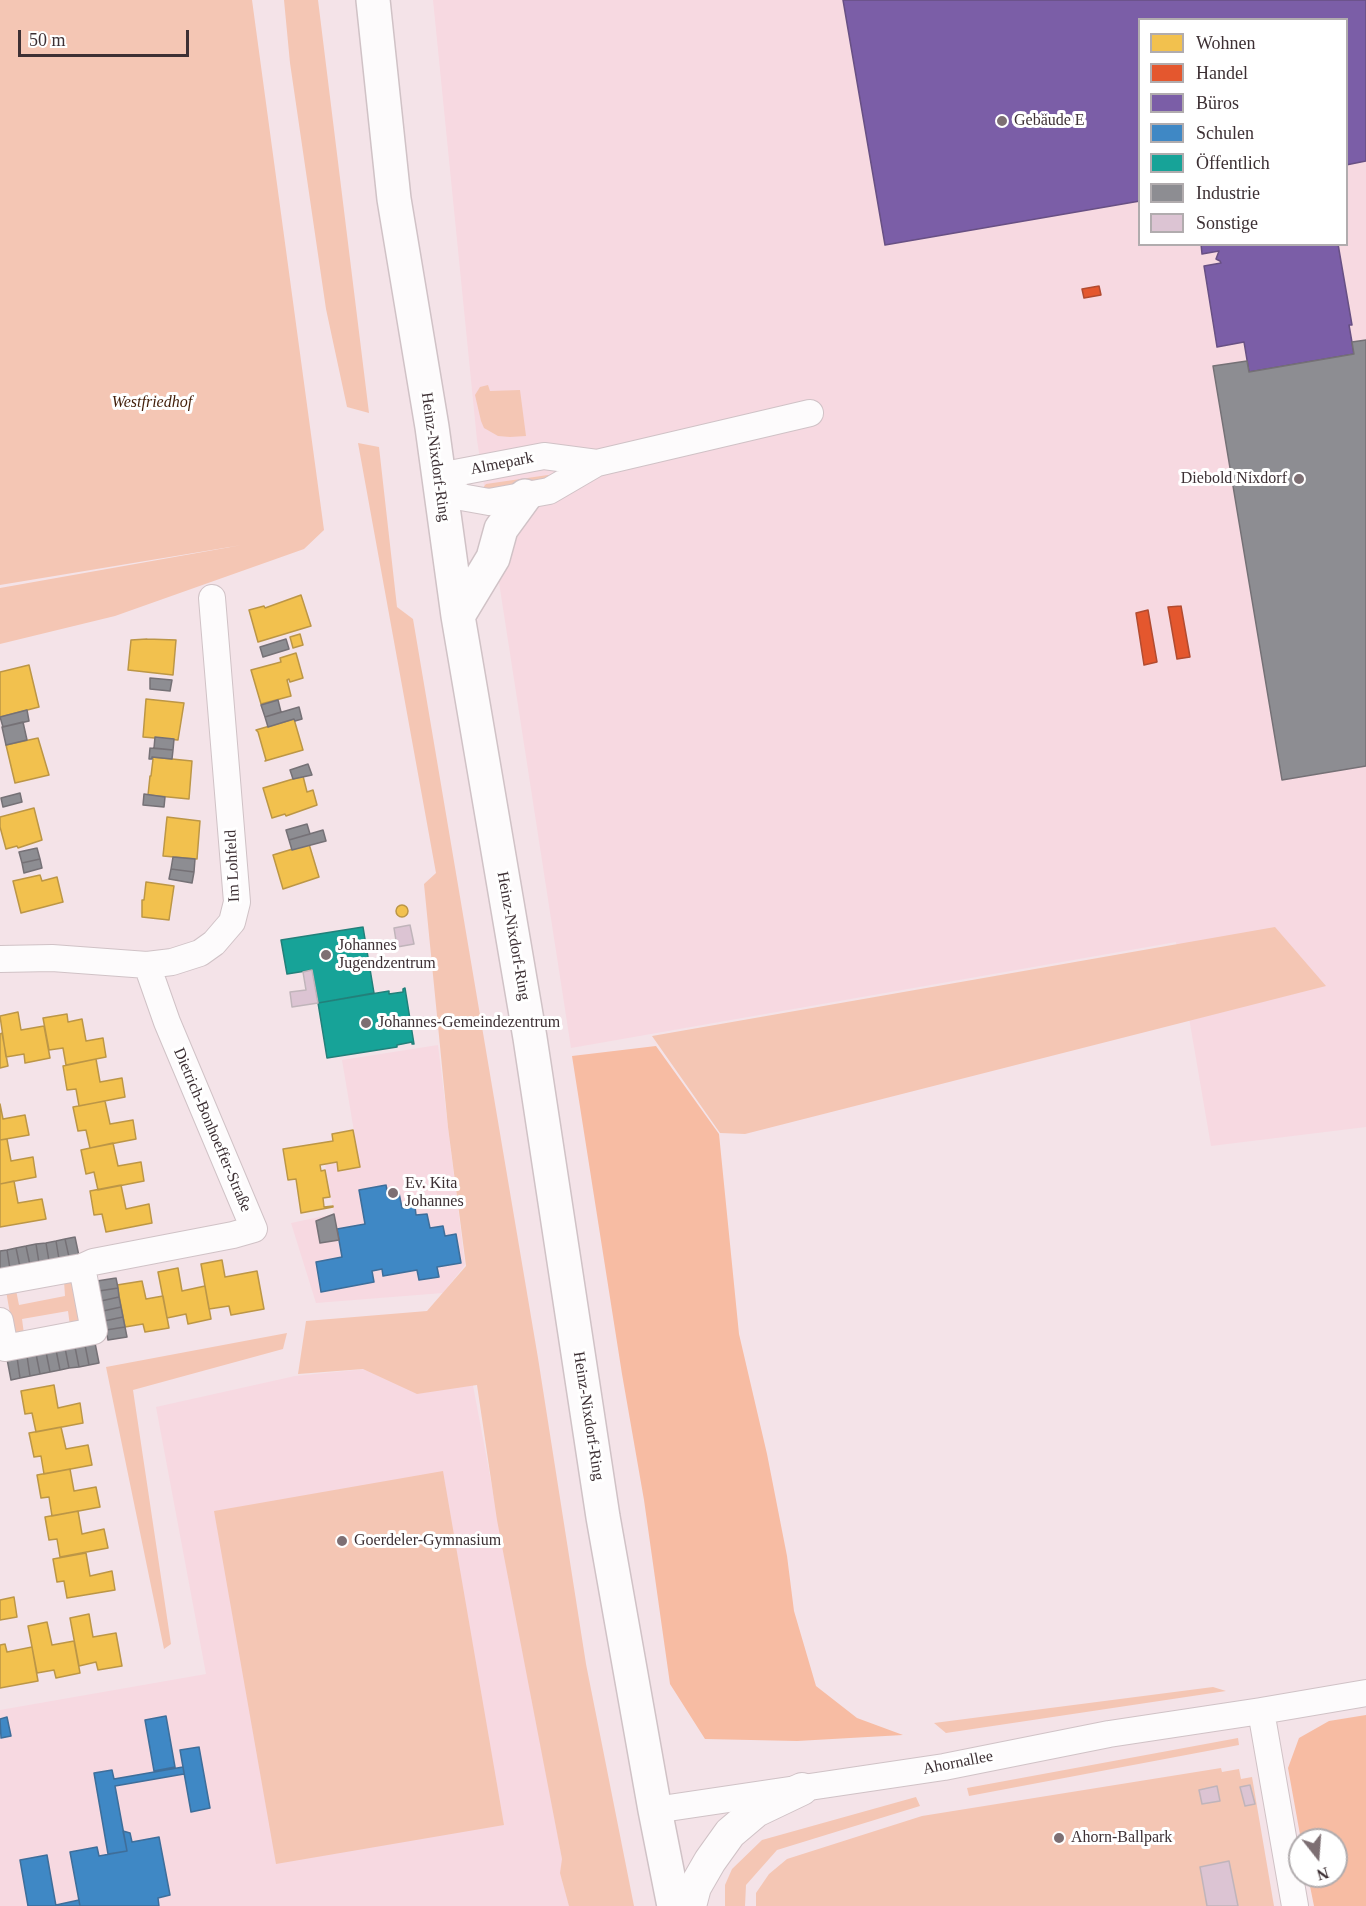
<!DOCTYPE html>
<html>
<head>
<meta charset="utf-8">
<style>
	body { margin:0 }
	#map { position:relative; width:1366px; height:1906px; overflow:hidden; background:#f4e3e8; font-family:"Times New Roman",serif }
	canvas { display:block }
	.legend { position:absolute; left:1138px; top:18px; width:210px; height:228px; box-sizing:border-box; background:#fff; border:2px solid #b1acae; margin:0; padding:8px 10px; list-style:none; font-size:18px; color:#3d3034 }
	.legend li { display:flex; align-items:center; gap:12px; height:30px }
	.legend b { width:30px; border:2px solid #b1acae }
	.north { position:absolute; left:1288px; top:1828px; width:60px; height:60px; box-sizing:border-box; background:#fff; border:2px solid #b1acae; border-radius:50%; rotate:163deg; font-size:16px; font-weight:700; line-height:24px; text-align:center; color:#3d3034 }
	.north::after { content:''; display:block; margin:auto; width:21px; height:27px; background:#7d6f73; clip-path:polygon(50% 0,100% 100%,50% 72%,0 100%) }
	.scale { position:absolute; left:18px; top:30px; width:171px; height:27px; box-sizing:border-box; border:3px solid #3d3034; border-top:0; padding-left:8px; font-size:18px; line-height:21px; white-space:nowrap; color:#3d3034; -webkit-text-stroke:4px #fff; paint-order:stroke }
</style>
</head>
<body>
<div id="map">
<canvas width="1366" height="1906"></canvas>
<ul class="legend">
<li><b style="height:16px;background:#f2c14e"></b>Wohnen</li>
<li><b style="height:16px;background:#e4572e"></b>Handel</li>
<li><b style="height:16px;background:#7b5ea7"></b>Büros</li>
<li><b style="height:16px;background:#3f88c5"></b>Schulen</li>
<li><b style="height:16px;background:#17a398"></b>Öffentlich</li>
<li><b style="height:16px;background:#8d8d92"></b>Industrie</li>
<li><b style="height:16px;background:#dcc4d3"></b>Sonstige</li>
</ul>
<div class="north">N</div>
<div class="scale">50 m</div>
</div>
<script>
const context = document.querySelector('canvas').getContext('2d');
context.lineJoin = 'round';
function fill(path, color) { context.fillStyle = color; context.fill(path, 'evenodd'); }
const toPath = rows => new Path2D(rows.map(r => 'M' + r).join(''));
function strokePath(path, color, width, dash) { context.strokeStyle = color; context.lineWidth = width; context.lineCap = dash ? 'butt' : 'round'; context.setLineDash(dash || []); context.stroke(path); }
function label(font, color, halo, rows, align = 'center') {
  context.font = font + ' "Times New Roman",serif'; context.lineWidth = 6; context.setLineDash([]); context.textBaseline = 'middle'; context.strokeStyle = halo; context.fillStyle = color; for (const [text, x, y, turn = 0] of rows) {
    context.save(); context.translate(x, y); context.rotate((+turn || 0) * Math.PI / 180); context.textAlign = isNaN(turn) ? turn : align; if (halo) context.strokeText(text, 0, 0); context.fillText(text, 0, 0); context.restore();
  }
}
fill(toPath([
	[433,0,1366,0,1366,1127,1211,1146,1176,942,571,1048,477,440],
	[1140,20,1346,20,1346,244,1140,244],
	[438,1045,465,1265,443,1293,316,1303,291,1223,334,1214,325,1164,337,1162,338,1171,360,1167,342,1060],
	[468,1359,571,1906,0,1906,0,1710,206,1674,156,1407,295,1376]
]), '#f7d9e1');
fill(toPath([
	[0,0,252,0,324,530,304,549,115,616,0,644,0,588,242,545,0,585],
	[284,0,318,0,369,413,347,407,326,309,290,63],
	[488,385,490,391,520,390,526,436,510,437,498,436,484,428,481,421,475,395,480,387],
	[358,443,379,447,397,607,413,619,538,1358,586,1664,634,1906,569,1906,560,1873,562,1859,497,1520,477,1385,417,1394,363,1369,298,1374,306,1321,427,1311,466,1266,448,1127,424,884,436,873],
	[548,475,550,477,494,494,482,489,486,484],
	[1275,927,1326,986,745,1134,720,1133,652,1036],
	[74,1279,82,1323,70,1326,68,1311,22,1319,24,1334,14,1336,6,1291,16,1290,19,1305,65,1296,64,1281],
	[287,1333,283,1349,133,1390,171,1644,164,1649,106,1367],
	[443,1471,504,1825,276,1864,214,1511],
	[1213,1687,1226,1691,946,1733,934,1723],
	[1238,1738,1239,1745,969,1796,967,1788],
	[1221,1768,1222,1772,1239,1769,1241,1779,1252,1777,1274,1906,756,1906,756,1893,769,1874,787,1859,922,1816],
	[916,1797,920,1806,777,1850,746,1885,745,1906,725,1906,725,1885,732,1869,762,1840]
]), '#f4c6b4');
fill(toPath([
	[656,1046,719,1134,739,1334,767,1454,787,1556,794,1611,816,1686,857,1718,903,1735,797,1741,705,1739,670,1684,644,1500,622,1374,572,1056],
	[1366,1715,1366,1906,1314,1906,1308,1876,1336,1876,1336,1840,1301,1840,1288,1768,1299,1738,1329,1721]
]), '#f7bca3');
const homes = toPath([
	[301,595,311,626,258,642,249,610,264,606,265,608,301,595],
	[300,634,303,645,293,648,290,637,300,634],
	[147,639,176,640,173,675,128,670,131,640,147,639],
	[296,653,303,678,290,682,289,679,287,680,291,696,261,704,251,670,281,662,280,658,296,653],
	[29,665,39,707,0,717,0,672,29,665],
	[146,699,184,703,178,740,143,737,146,699],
	[294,719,303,750,265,761,266,760,258,732,256,730,294,719],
	[38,738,49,775,15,783,6,745,38,738],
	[152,757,192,761,189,799,148,795,150,776,151,776,153,759,152,757],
	[303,776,307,792,313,790,317,805,286,816,285,814,272,818,263,788,303,776],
	[34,808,42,840,18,848,17,846,6,849,0,827,0,817,34,808],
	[167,817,200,821,197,859,163,856,167,817],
	[309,844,319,877,283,889,273,855,309,844],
	[40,875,42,881,57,877,63,902,21,913,13,881,40,875],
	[146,882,174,886,169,920,142,917,142,900,144,900,146,882],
	'396 911a6 6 0 1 1 12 0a6 6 0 1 1-12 0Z',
	[18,1012,21,1030,44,1026,50,1058,25,1063,24,1054,6,1057,0,1016,18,1012],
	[67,1014,68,1022,82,1019,86,1041,103,1038,106,1057,66,1065,63,1048,49,1050,43,1018,67,1014],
	[2,1033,8,1066,0,1068,0,1034,2,1033],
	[96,1059,100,1082,122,1078,125,1097,79,1106,76,1089,67,1090,63,1066,96,1059],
	[105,1101,110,1124,133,1120,136,1139,90,1148,86,1130,78,1131,73,1107,105,1101],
	[0,1104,3,1119,25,1115,29,1135,0,1140,0,1104],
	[353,1130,360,1167,338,1171,337,1162,320,1165,321,1171,325,1170,330,1197,323,1198,324,1207,333,1206,333,1207,301,1213,296,1179,288,1180,283,1149,333,1141,332,1134,353,1130],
	[7,1139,11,1161,33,1157,36,1177,0,1184,0,1140,7,1139],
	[113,1143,118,1166,141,1162,144,1181,98,1190,94,1172,86,1174,81,1150,113,1143],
	[14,1181,18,1203,42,1199,46,1219,0,1227,0,1184,14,1181],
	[121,1185,126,1209,149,1204,152,1223,106,1232,102,1214,94,1215,90,1191,121,1185],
	[222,1260,225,1277,257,1271,264,1309,231,1315,229,1306,209,1309,201,1264,222,1260],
	[178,1268,182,1291,205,1286,211,1319,188,1324,186,1314,167,1318,158,1272,178,1268],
	[142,1281,146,1299,163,1296,169,1328,145,1332,143,1324,125,1327,117,1285,142,1281],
	[54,1385,58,1408,80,1403,83,1423,36,1432,32,1413,25,1414,21,1391,54,1385],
	[61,1427,66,1449,88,1445,92,1465,44,1474,41,1456,34,1457,29,1433,61,1427],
	[70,1469,74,1491,96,1487,100,1507,52,1516,49,1497,41,1498,37,1475,70,1469],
	[78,1511,82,1534,104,1529,108,1548,60,1557,57,1539,49,1540,45,1517,78,1511],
	[86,1553,90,1576,112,1571,115,1590,67,1598,64,1581,57,1582,53,1559,86,1553],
	[14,1597,17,1617,0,1620,0,1600,14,1597],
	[89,1614,93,1637,116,1633,122,1666,98,1670,96,1662,79,1666,70,1618,89,1614],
	[47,1622,52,1645,74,1641,80,1673,56,1678,54,1670,37,1673,28,1626,47,1622],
	[5,1644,7,1652,32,1647,38,1681,0,1688,0,1645,5,1644]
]);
fill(homes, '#f2c14e');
strokePath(homes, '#bc9646', 1.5);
const shops = toPath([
	[1099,286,1101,295,1084,298,1082,289,1099,286],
	[1181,606,1190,657,1177,659,1168,607,1181,606],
	[1148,610,1157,662,1144,665,1136,613,1148,610]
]);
fill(shops, '#e4572e');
strokePath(shops, '#b24b30', 1.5);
const offices = toPath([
	[843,0,1366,0,1366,161,1346,165,1346,20,1140,20,1140,201,885,245,843,0],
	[1201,244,1338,244,1352,325,1349,325,1354,354,1249,372,1244,342,1217,347,1204,266,1221,263,1220,261,1216,259,1219,251,1202,254,1201,244]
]);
fill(offices, '#7b5ea7');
strokePath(offices, '#685084', 1.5);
const schools = toPath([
	[386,1185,388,1195,399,1193,402,1208,415,1206,416,1215,427,1214,430,1228,443,1226,445,1236,456,1234,461,1263,437,1267,439,1277,419,1280,417,1270,383,1276,382,1269,372,1271,374,1282,321,1292,316,1262,342,1257,337,1229,365,1224,359,1190,386,1185],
	[166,1716,175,1767,154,1771,145,1720,166,1716],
	[7,1717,11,1736,1,1738,0,1719,7,1717],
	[199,1747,210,1808,191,1812,180,1750,199,1747],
	[183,1767,184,1774,115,1786,127,1851,108,1854,94,1773,112,1770,114,1779,183,1767],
	[123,1831,130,1833,132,1842,159,1837,170,1895,158,1898,159,1906,80,1906,70,1852,97,1847,99,1856,127,1851,123,1831],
	[47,1855,56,1906,28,1906,20,1860,47,1855],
	[79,1900,80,1906,56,1906,56,1905,79,1900]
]);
fill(schools, '#3f88c5');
strokePath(schools, '#3e6e9a', 1.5);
const public = toPath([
	[363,927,374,993,318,1003,312,970,287,974,281,940,363,927],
	[405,988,414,1044,412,1044,412,1042,397,1045,397,1047,327,1058,318,1003,389,991,389,994,403,992,403,989,405,988]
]);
fill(public, '#17a398');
strokePath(public, '#22807a', 1.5);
const industry = toPath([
	[1366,340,1366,766,1282,780,1213,366,1247,361,1249,372,1354,354,1352,342,1366,340],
	[286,639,289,649,263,657,260,647,286,639],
	[150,678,172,680,170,691,150,689,150,678],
	[278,700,281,712,265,717,261,705,278,700],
	[299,707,302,719,295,721,294,719,268,727,265,717,299,707],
	[27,710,29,721,3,727,0,717,27,710],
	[23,722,27,740,6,745,2,727,23,722],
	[155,737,174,739,173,750,154,748,155,737],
	[150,748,173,750,172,759,152,757,152,759,149,759,150,748],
	[308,764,312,775,293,779,290,770,308,764],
	[20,793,22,802,3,807,1,798,20,793],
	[144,794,165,797,164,807,143,805,144,794],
	[307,824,310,834,289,840,286,830,307,824],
	[323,830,326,841,292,850,289,840,323,830],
	[37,848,40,859,22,863,19,852,37,848],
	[173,857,195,859,194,872,171,869,173,857],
	[40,859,42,868,24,873,22,863,40,859],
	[171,869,194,872,192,883,169,879,171,869],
	[334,1214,339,1240,320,1243,316,1221,334,1214],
	[75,1237,79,1256,69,1257,65,1239,75,1237],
	[65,1239,69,1257,59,1259,56,1241,65,1239],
	[56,1241,59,1259,49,1261,46,1243,56,1241],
	[46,1243,49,1261,39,1263,36,1244,46,1243],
	[36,1244,39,1263,30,1265,26,1246,36,1244],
	[26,1246,30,1265,20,1267,16,1248,26,1246],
	[16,1248,20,1267,10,1269,7,1250,16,1248],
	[7,1250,10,1269,0,1270,0,1251,7,1250],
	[116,1278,118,1288,99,1291,97,1281,116,1278],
	[118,1288,119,1297,101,1301,99,1291,118,1288],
	[119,1297,121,1307,103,1311,101,1301,119,1297],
	[121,1307,123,1317,104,1321,103,1311,121,1307],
	[123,1317,125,1327,106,1330,104,1321,123,1317],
	[125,1327,127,1337,108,1340,106,1330,125,1327],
	[95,1343,99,1363,89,1365,85,1345,95,1343],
	[85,1345,89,1365,79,1367,75,1347,85,1345],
	[75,1347,79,1367,69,1368,65,1348,75,1347],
	[65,1348,69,1368,60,1370,56,1350,65,1348],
	[56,1350,60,1370,50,1372,46,1352,56,1350],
	[46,1352,50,1372,40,1374,36,1354,46,1352],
	[36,1354,40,1374,30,1376,27,1356,36,1354],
	[27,1356,30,1376,20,1378,17,1357,27,1356],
	[17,1357,20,1378,11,1380,7,1359,17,1357]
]);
fill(industry, '#8d8d92');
strokePath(industry, '#757176', 1.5);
const building = toPath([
	[410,925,414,944,397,947,394,928,410,925],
	[312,970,318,1003,292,1007,290,992,306,990,303,972,312,970],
	[1250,1785,1255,1804,1245,1806,1240,1787,1250,1785],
	[1217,1786,1220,1801,1202,1804,1199,1790,1217,1786],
	[1229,1861,1238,1906,1207,1906,1200,1867,1229,1861]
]);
fill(building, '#dcc4d3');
strokePath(building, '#c0b4ba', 1.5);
const minor = toPath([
	[439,476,461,497,489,502,549,491,597,463,810,413],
	[439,476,544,456,597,463],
	[0,959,52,958,147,965,172,962,200,953,214,943,232,922,237,902,212,598],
	[0,1282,82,1267,93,1262,233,1235,254,1229,167,1022,147,965],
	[0,1321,5,1348,94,1331,82,1267],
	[1261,1711,1366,1693],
	[655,1810,944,1767,1109,1734,1261,1711,1295,1906]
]);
const tertiary = toPath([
	[690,1906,695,1887,710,1861,730,1833,756,1811,802,1789]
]);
const secondary = toPath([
	[373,0,394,199,432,427,458,616,530,1038,603,1517,655,1810,674,1906],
	[458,616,493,558,501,529,525,496]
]);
strokePath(minor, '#d0c2c6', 28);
strokePath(tertiary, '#d0c2c6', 34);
strokePath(secondary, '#d0c2c6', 36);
strokePath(minor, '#fdfbfc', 26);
strokePath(tertiary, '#fdfbfc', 32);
strokePath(secondary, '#fdfbfc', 33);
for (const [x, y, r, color] of [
	[1002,121,6,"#7d6f73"],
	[1299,479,6,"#7d6f73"],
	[326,955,6,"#7d6f73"],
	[366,1023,6,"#7d6f73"],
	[393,1193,6,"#7d6f73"],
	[342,1541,6,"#7d6f73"],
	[1059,1838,6,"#7d6f73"]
]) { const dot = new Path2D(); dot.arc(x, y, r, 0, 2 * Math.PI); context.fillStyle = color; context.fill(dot); strokePath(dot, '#fff', 2); }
label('16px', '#3d3034', '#fff', [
	["Gebäude E",1014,121],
	["Diebold Nixdorf",1287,479,"right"],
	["Johannes",338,946],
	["Jugendzentrum",338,964],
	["Johannes-Gemeindezentrum",378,1023],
	["Ev. Kita",405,1184],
	["Johannes",405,1202],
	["Goerdeler-Gymnasium",354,1541],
	["Ahorn-Ballpark",1071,1838]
], 'left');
label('italic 16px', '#431f0a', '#fff', [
	["Westfriedhof",152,403]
]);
label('16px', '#3d3034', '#fff', [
	["Heinz-Nixdorf-Ring",435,457,82],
	["Almepark",502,464,-11],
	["Im Lohfeld",233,866,-93],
	["Heinz-Nixdorf-Ring",513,936,80],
	["Dietrich-Bonhoeffer-Straße",212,1130,67],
	["Heinz-Nixdorf-Ring",588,1416,81],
	["Ahornallee",958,1763,-11]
]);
</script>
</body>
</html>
